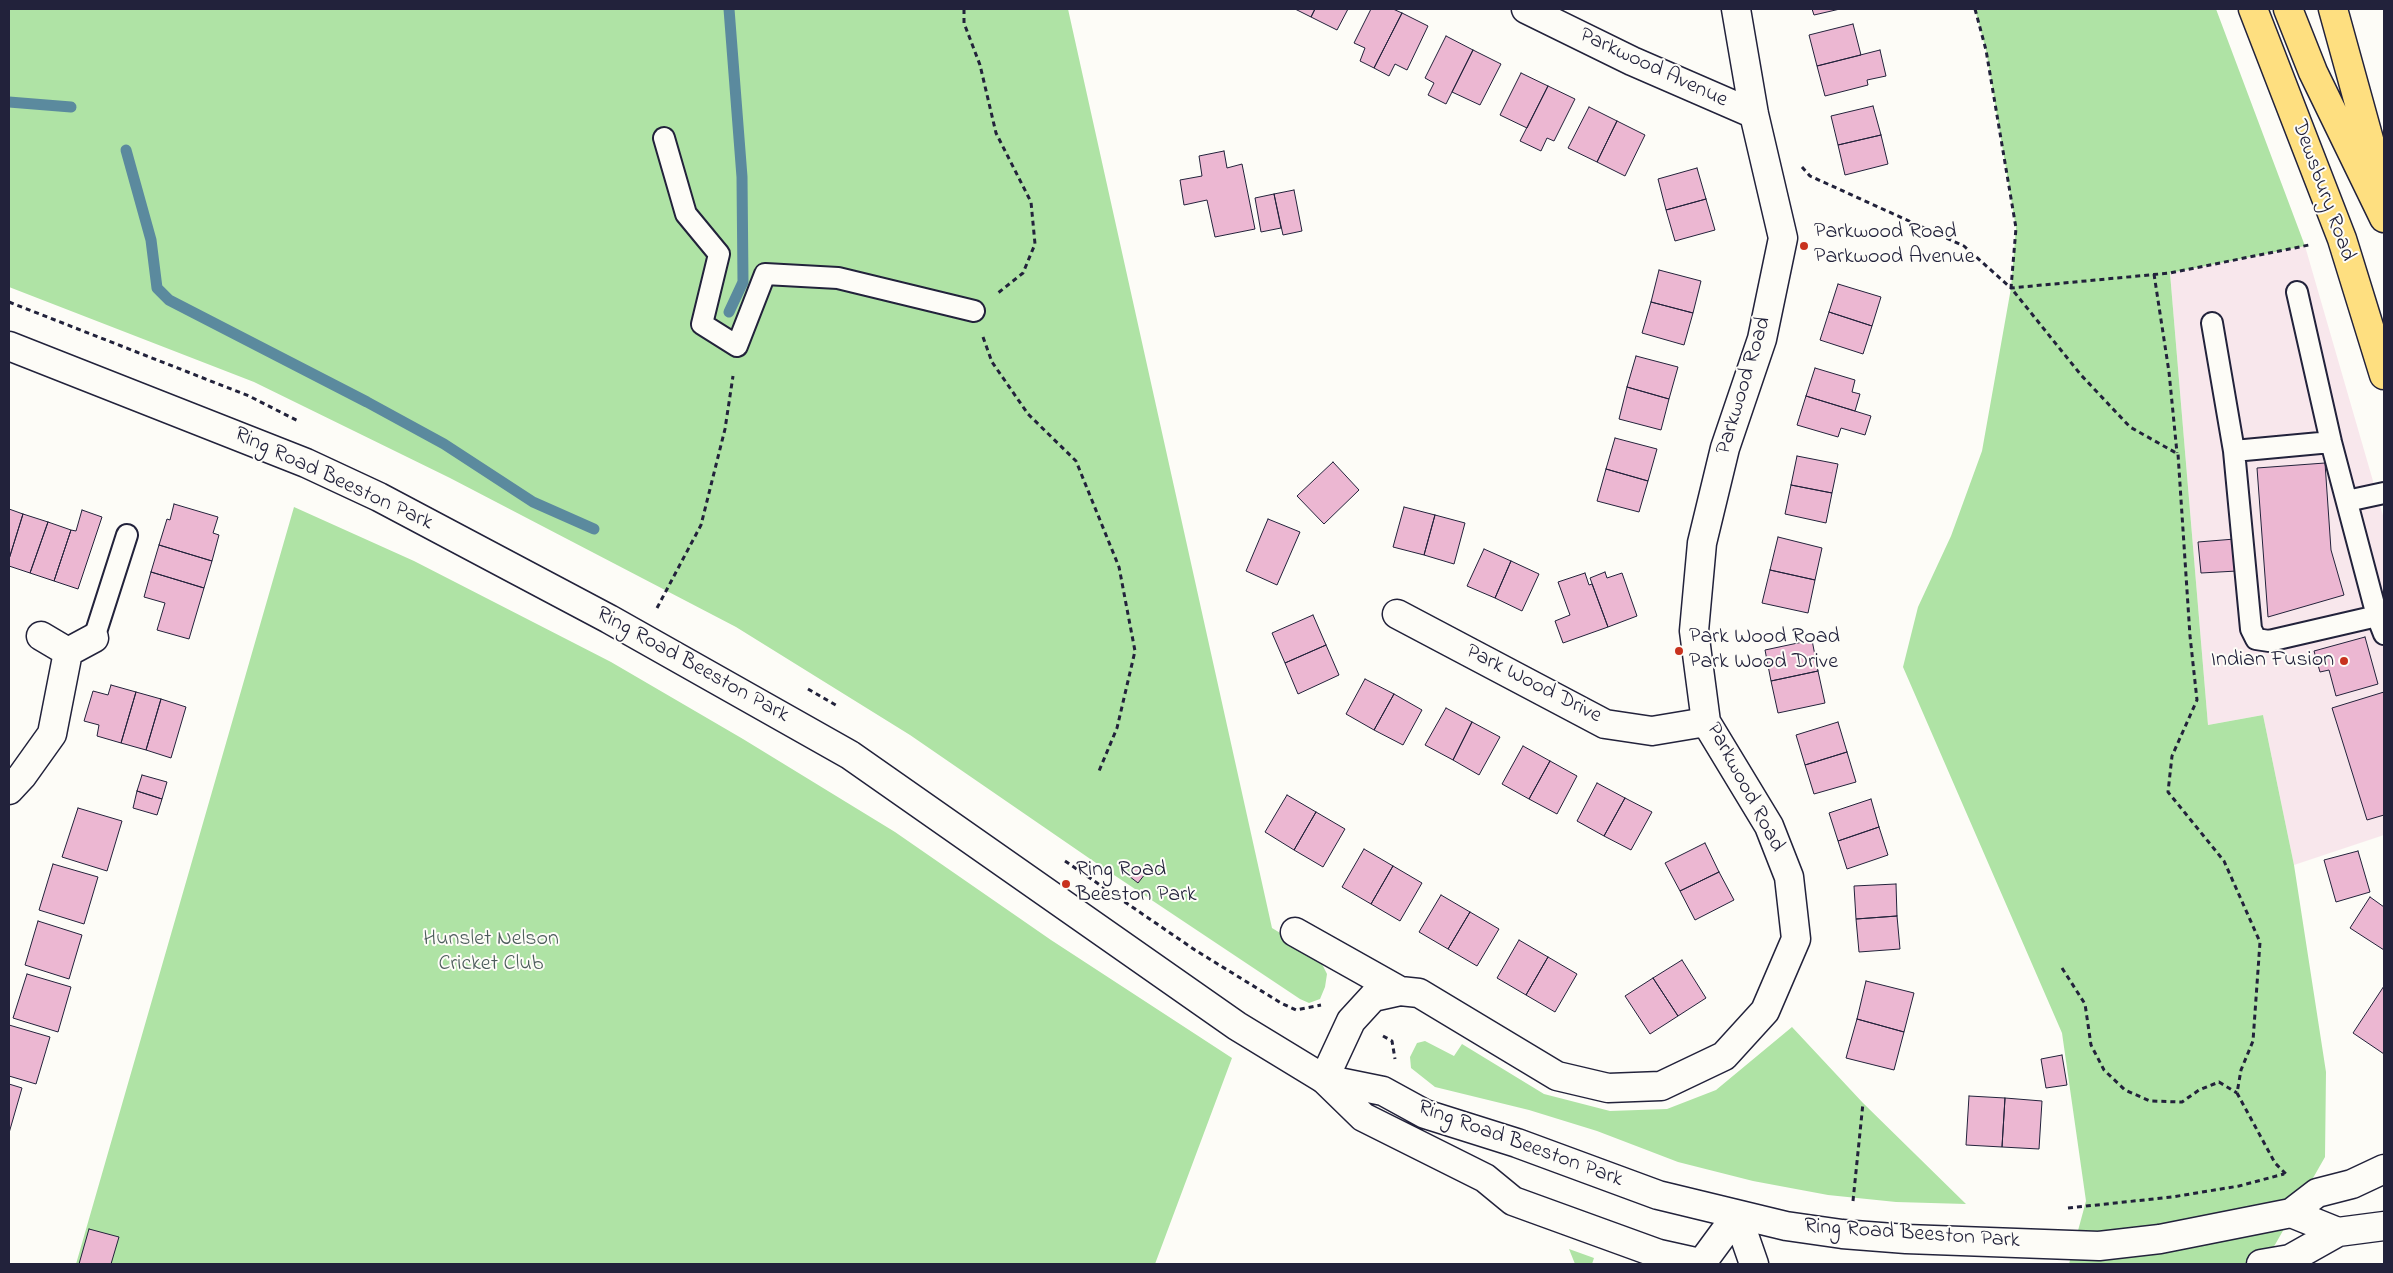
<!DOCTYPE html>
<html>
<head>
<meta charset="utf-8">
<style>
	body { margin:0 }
	#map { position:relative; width:2393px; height:1273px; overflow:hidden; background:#fdfcf7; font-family:"Indie Flower",sans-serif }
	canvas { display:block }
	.frame { position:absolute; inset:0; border:10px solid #22223b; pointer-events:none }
</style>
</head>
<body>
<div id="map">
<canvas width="2393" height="1273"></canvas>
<div class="frame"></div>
</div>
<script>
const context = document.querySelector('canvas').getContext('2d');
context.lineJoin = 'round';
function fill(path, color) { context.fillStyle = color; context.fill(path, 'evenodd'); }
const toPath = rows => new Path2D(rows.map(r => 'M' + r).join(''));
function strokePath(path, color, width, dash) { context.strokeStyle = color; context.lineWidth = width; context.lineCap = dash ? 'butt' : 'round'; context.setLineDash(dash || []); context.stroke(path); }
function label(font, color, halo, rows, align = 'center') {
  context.font = font + ' "Indie Flower",sans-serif'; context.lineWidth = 4; context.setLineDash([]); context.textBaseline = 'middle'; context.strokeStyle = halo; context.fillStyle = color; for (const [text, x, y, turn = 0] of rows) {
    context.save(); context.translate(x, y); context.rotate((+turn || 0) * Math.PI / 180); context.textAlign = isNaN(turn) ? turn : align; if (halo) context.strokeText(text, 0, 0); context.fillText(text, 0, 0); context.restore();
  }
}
fill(toPath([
	[2305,246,2384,519,2384,835,2294,865,2263,715,2208,725,2170,273]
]), '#f8e7ec');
fill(toPath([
	[9,9,1068,9,1272,928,1318,956,1327,974,1325,987,1320,999,1309,1003,1300,999,1099,865,910,735,736,627,450,478,254,382,9,287],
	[1975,9,2216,9,2305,246,2170,273,2208,725,2263,715,2294,865,2326,1072,2325,1157,2264,1264,2069,1264,2086,1201,2062,1033,1903,667,1918,607,1951,536,1982,451,2011,288,2016,228,1986,50],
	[294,507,414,561,611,662,743,739,895,832,1051,940,1232,1058,1155,1264,76,1264],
	[1792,1027,1863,1103,1966,1204,1896,1202,1828,1195,1753,1181,1678,1162,1597,1131,1529,1110,1435,1087,1411,1068,1410,1057,1417,1043,1425,1041,1454,1056,1462,1044,1544,1094,1610,1111,1667,1109,1716,1090],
	[1569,1249,1594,1258,1592,1264,1575,1264]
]), '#afe3a5');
strokePath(toPath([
	[9,102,71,107],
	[126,150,151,240,157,288,169,300,367,402,444,444,533,502,594,529],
	[729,312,743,282,742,177,729,9]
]), '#5b8a9e', 11);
const building = toPath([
	[1295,9,1315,9,1311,17,1295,9],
	[1315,9,1348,9,1337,30,1311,17,1315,9],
	[1371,9,1393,9,1402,13,1374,68,1360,61,1365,48,1354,43,1371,9],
	[1812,9,1840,9,1814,15,1812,9],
	[1402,13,1428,26,1407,70,1395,64,1389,76,1374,68,1402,13],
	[1853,24,1861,55,1817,66,1809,35,1853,24],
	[1446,36,1473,50,1446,104,1428,95,1434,83,1425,78,1446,36],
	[1473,50,1501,64,1480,105,1452,92,1473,50],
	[1880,50,1886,76,1867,80,1868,85,1825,96,1817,66,1880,50],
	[1521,73,1548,86,1527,128,1500,115,1521,73],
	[1548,86,1575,99,1554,141,1547,138,1541,151,1520,141,1548,86],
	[1873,106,1881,135,1838,145,1831,116,1873,106],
	[1589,107,1617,121,1597,162,1568,148,1589,107],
	[1617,121,1645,135,1625,176,1597,162,1617,121],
	[1881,135,1888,164,1845,175,1838,145,1881,135],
	[1224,151,1227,168,1242,164,1255,229,1215,237,1207,200,1184,205,1180,180,1202,176,1199,156,1224,151],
	[1697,168,1706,199,1666,210,1658,179,1697,168],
	[1294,190,1302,231,1283,235,1274,194,1294,190],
	[1274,194,1281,228,1261,232,1255,198,1274,194],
	[1706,199,1715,230,1675,241,1666,210,1706,199],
	[1659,270,1701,281,1693,313,1651,302,1659,270],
	[1838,284,1881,297,1872,326,1829,312,1838,284],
	[1651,302,1693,313,1684,345,1642,333,1651,302],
	[1829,312,1872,326,1863,354,1820,340,1829,312],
	[1636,356,1678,367,1669,399,1627,387,1636,356],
	[1815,368,1855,380,1852,392,1860,394,1855,411,1806,396,1815,368],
	[1627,387,1669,399,1661,430,1619,419,1627,387],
	[1806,396,1871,416,1865,435,1841,428,1838,437,1797,425,1806,396],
	[1615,438,1657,449,1648,481,1606,469,1615,438],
	[1797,456,1838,464,1832,493,1791,485,1797,456],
	[1333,462,1359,490,1324,524,1297,496,1333,462],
	[2325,463,2331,550,2344,595,2268,617,2257,468,2325,463],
	[1606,469,1648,481,1639,512,1597,501,1606,469],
	[1791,485,1832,493,1826,523,1785,514,1791,485],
	[174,504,218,517,213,533,219,535,212,561,159,545,167,519,170,520,174,504],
	[1404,507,1435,515,1424,555,1393,547,1404,507],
	[9,509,23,514,9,559,9,509],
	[82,510,102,517,78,589,54,581,71,530,76,531,82,510],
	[23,514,48,522,30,573,9,566,9,559,23,514],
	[1435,515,1465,523,1454,564,1424,555,1435,515],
	[1268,519,1300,532,1277,585,1246,571,1268,519],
	[48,522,71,530,54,581,30,573,48,522],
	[1778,537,1822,548,1815,580,1770,570,1778,537],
	[2235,539,2237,571,2201,573,2198,542,2235,539],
	[159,545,212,561,204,588,151,572,159,545],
	[1484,549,1511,561,1495,598,1467,586,1484,549],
	[1511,561,1539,574,1522,611,1495,598,1511,561],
	[1770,570,1815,580,1808,613,1762,603,1770,570],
	[151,572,204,588,189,639,157,630,165,603,144,597,151,572],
	[1605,572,1607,578,1622,573,1637,616,1608,627,1590,578,1605,572],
	[1585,573,1589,585,1592,584,1608,627,1563,643,1555,621,1570,615,1558,582,1585,573],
	[1313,615,1326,645,1285,663,1272,633,1313,615],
	[2365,637,2378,684,2336,696,2329,670,2320,672,2314,651,2365,637],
	[1812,640,1818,671,1771,681,1765,650,1812,640],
	[1326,645,1339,675,1298,694,1285,663,1326,645],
	[1818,671,1825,703,1778,713,1771,681,1818,671],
	[1365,679,1394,694,1374,730,1346,714,1365,679],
	[111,685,136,692,121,743,97,736,99,725,84,721,93,691,108,695,111,685],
	[136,692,161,699,146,750,121,743,136,692],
	[2384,692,2384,815,2367,820,2332,708,2384,692],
	[1394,694,1422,710,1403,745,1374,730,1394,694],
	[161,699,186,707,171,758,146,750,161,699],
	[1446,708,1472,722,1453,760,1425,745,1446,708],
	[1472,722,1500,737,1479,775,1453,760,1472,722],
	[1838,722,1847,752,1805,765,1796,735,1838,722],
	[1523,746,1550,761,1529,799,1502,784,1523,746],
	[1847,752,1856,782,1814,794,1805,765,1847,752],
	[1550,761,1577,776,1557,814,1529,799,1550,761],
	[142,775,167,782,162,799,137,791,142,775],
	[1597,783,1625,798,1604,836,1577,821,1597,783],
	[137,791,162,799,157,815,133,808,137,791],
	[1287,795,1316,812,1294,850,1265,832,1287,795],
	[1625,798,1652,812,1631,850,1604,836,1625,798],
	[1871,799,1879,827,1838,841,1829,813,1871,799],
	[78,808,122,821,107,871,62,857,78,808],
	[1316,812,1345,829,1323,867,1294,850,1316,812],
	[1879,827,1888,855,1847,869,1838,841,1879,827],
	[1705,843,1719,872,1680,891,1665,863,1705,843],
	[1364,849,1393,866,1371,904,1342,887,1364,849],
	[2358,851,2370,892,2336,902,2324,860,2358,851],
	[53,864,98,877,84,924,39,910,53,864],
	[1135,866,1145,874,1138,883,1129,876,1135,866],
	[1393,866,1422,883,1400,921,1371,904,1393,866],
	[1719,872,1734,900,1695,920,1680,891,1719,872],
	[1896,884,1897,916,1856,919,1854,886,1896,884],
	[1441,895,1470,912,1448,949,1419,932,1441,895],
	[2370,897,2384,907,2384,950,2350,928,2370,897],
	[1470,912,1499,929,1477,966,1448,949,1470,912],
	[1897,916,1900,949,1859,952,1856,919,1897,916],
	[38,921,82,935,69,979,25,965,38,921],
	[1519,940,1548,957,1526,995,1497,978,1519,940],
	[1548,957,1577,974,1555,1012,1526,995,1548,957],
	[1682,960,1706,998,1678,1016,1653,978,1682,960],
	[27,974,71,987,58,1032,13,1018,27,974],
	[1653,978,1678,1016,1650,1034,1625,996,1653,978],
	[1866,981,1914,993,1904,1032,1857,1019,1866,981],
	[2384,986,2384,1054,2353,1033,2384,986],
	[1857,1019,1904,1032,1894,1070,1846,1058,1857,1019],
	[9,1025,50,1037,36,1084,9,1076,9,1025],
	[2062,1055,2067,1085,2046,1088,2041,1059,2062,1055],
	[9,1084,22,1088,9,1133,9,1084],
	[1969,1096,2005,1098,2002,1147,1966,1145,1969,1096],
	[2005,1098,2042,1101,2039,1149,2002,1147,2005,1098],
	[89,1229,119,1237,111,1264,79,1264,89,1229]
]);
fill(building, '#ecb7d2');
strokePath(building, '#22223b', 1);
const lane = toPath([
	[664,138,686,214,719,254,702,324,737,346,765,274,838,278,974,311],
	[2297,292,2331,442,2377,616],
	[2212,323,2234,451,2251,629,2256,639,2269,641,2377,616,2384,634],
	[2234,451,2331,442],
	[2347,501,2384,493],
	[94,638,127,535]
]);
const street = toPath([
	[1526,9,1632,61,1754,114],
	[1397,614,1605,724,1652,731,1706,722],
	[41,636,68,652],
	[9,790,22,776,52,734,68,652,94,638],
	[1295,932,1400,991],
	[1324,1079,1351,1021,1373,997,1400,991,1419,993,1557,1076,1608,1088,1661,1086,1724,1056,1765,1011,1796,939,1789,877,1769,826,1706,722,1694,631,1702,543,1725,448,1762,339,1783,238,1754,114,1736,9],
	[1737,1215,1754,1264],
	[1701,1264,1737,1215]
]);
const secondary = toPath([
	[9,346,306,463,379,497,609,619,850,755,1237,1026,1324,1079,1363,1117,1485,1178,1513,1201,1659,1254,1704,1264],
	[1324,1079,1383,1091,1425,1114,1517,1143,1658,1195,1786,1226,1842,1234,1906,1239,2099,1246,2160,1239,2291,1213,2338,1232],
	[2291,1213,2317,1193,2352,1184,2384,1169],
	[2261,1264,2290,1259,2338,1232,2384,1226]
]);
const primary = toPath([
	[2253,9,2342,239,2384,375],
	[2288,9,2313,72,2384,218],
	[2333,9,2381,183]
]);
strokePath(lane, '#22223b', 24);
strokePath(street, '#22223b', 31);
strokePath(secondary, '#22223b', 31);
strokePath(primary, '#22223b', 31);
strokePath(toPath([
	[964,9,964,23,980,65,996,133,1031,202,1035,244,1023,273,998,293],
	[1975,9,1986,50,2016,228,2011,288,2081,375,2130,427,2178,454,2190,636,2197,700,2172,756,2168,792,2224,861,2260,942,2253,1041,2241,1070,2237,1093,2275,1163,2286,1174],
	[1802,167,1810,176,1964,246,2011,288,2170,273,2309,245],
	[2154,274,2169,372,2177,453],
	[9,302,249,396,300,422],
	[983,337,992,362,1028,414,1076,461,1119,567,1135,651,1117,728,1099,771],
	[657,608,701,525,725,429,733,376],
	[808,689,839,707],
	[1065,861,1195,950,1281,1003,1296,1010,1321,1005],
	[2062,968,2085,1004,2091,1045,2104,1070,2125,1090,2150,1101,2182,1102,2199,1090,2219,1082,2237,1093],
	[1383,1036,1392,1041,1395,1059],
	[1853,1201,1863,1103],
	[2068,1208,2172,1197,2239,1186,2284,1174]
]), '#22223b', 3, [5, 4]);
strokePath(lane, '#fdfcf7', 20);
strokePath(street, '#fdfcf7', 28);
strokePath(secondary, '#fdfcf7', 28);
strokePath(primary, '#fedf80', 28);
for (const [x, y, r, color] of [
	[1804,246,5,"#c8321e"],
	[1679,651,5,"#c8321e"],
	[2344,661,5,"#c8321e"],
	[1066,884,5,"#c8321e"]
]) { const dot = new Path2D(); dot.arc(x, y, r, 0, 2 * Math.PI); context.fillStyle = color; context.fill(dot); strokePath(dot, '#fdfcf7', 2); }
label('22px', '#22223b', '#fdfcf7', [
	["Parkwood Avenue",1653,69,25],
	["Dewsbury Road",2322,191,70],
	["Parkwood Road",1745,386,-73],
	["Ring Road Beeston Park",333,480,25],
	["Ring Road Beeston Park",692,666,29],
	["Park Wood Drive",1533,685,27],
	["Parkwood Road",1744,788,62],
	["Ring Road Beeston Park",1520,1145,20],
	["Ring Road Beeston Park",1912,1235,4]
]);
label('22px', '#22223b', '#fdfcf7', [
	["Parkwood Road",1814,233],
	["Parkwood Avenue",1814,258],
	["Park Wood Road",1689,638],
	["Park Wood Drive",1689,663],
	["Indian Fusion",2334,661,"right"],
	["Ring Road",1076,871],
	["Beeston Park",1076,896]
], 'left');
label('22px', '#4c5c5b', '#fdfcf7', [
	["Hunslet Nelson",491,940],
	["Cricket Club",491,965]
]);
</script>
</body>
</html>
